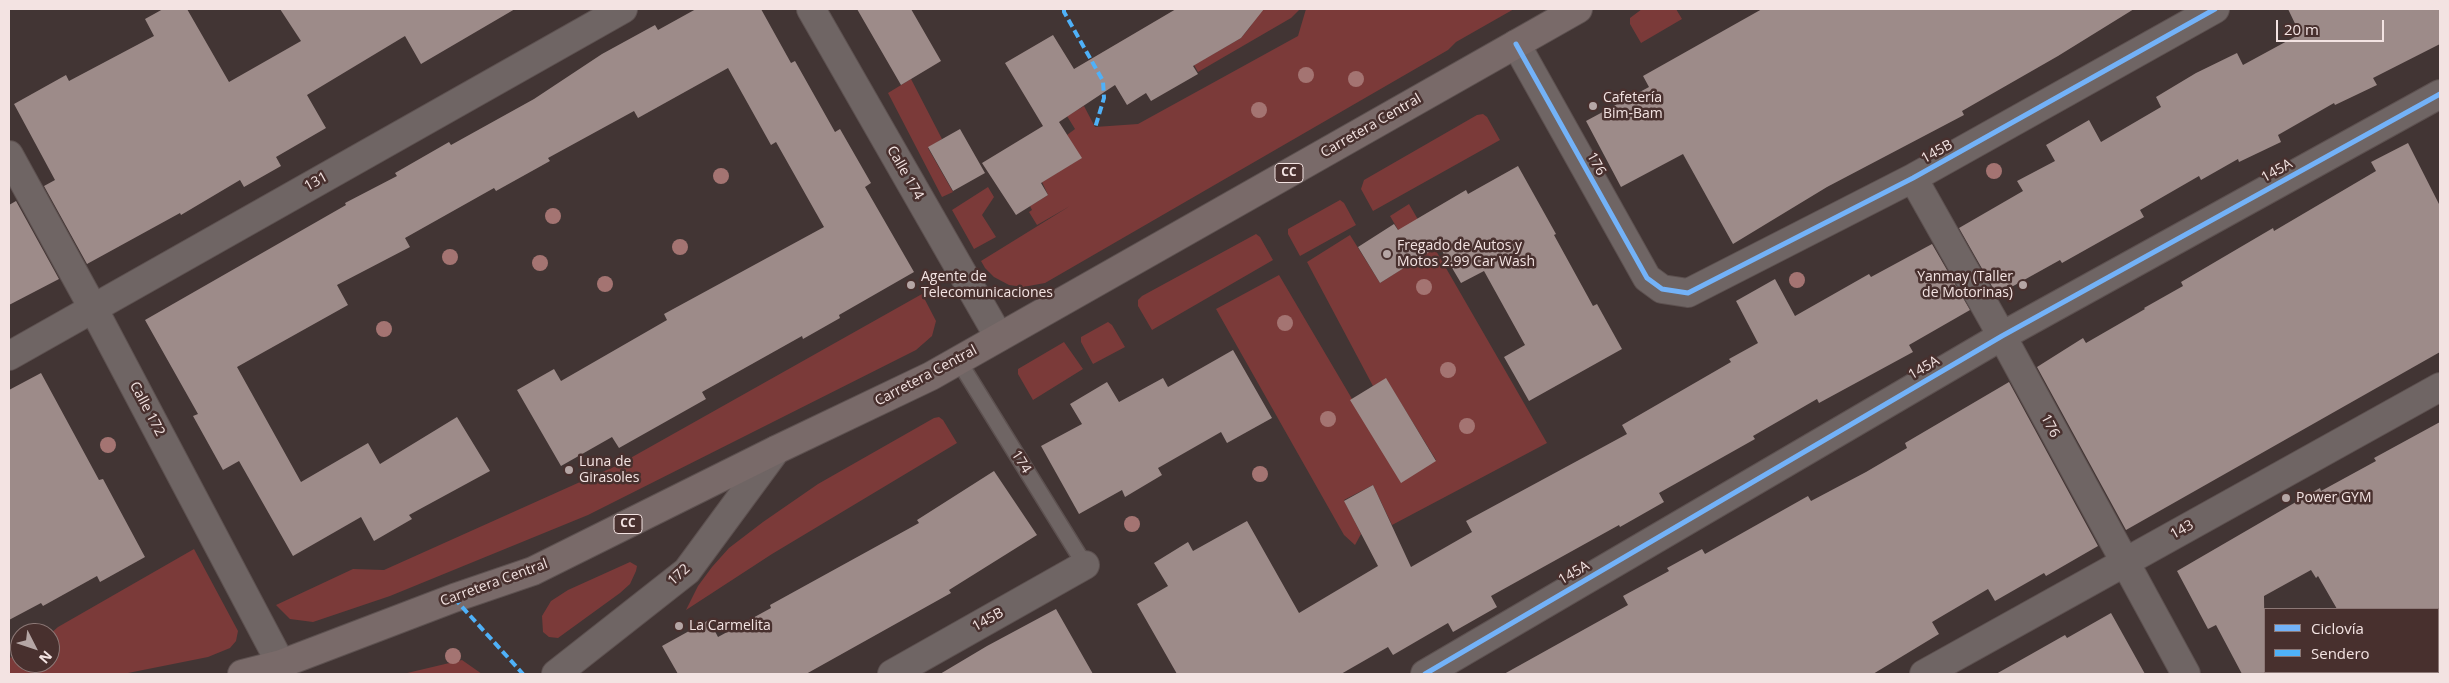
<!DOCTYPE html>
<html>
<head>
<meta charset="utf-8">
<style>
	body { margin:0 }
	#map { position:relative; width:2449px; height:683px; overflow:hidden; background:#423534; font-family:"Open Sans",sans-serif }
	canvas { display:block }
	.frame { position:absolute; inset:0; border:10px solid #f3e3e2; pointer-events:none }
	.legend { position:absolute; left:2264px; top:608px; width:175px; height:65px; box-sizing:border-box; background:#48302e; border:1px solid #8c7876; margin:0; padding:6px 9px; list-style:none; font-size:15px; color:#f3e3e2 }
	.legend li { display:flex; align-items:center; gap:10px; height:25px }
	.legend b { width:25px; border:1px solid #8c7876 }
	.north { position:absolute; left:10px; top:623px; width:50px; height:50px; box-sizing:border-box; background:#48302e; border:1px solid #8c7876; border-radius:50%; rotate:131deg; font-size:14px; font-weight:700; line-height:20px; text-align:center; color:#f3e3e2 }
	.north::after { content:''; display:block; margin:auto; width:18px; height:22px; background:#b5a6a5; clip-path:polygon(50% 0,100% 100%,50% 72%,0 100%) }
	.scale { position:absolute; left:2276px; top:20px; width:108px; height:22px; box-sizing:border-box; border:2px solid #f3e3e2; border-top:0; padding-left:6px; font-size:15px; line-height:18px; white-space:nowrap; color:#f3e3e2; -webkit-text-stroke:4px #48302e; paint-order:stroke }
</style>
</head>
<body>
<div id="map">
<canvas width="2449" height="683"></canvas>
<div class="frame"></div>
<ul class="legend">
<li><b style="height:6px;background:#73b2f8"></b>Ciclovía</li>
<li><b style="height:6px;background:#4fb1f8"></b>Sendero</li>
</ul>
<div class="north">N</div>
<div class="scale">20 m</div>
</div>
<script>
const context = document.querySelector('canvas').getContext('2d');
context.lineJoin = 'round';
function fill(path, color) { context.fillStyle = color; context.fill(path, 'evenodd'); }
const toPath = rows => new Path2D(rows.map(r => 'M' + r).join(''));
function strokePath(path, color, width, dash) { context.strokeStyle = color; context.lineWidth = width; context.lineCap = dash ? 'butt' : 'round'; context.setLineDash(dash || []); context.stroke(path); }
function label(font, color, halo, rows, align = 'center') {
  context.font = font + ' "Open Sans",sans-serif'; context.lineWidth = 5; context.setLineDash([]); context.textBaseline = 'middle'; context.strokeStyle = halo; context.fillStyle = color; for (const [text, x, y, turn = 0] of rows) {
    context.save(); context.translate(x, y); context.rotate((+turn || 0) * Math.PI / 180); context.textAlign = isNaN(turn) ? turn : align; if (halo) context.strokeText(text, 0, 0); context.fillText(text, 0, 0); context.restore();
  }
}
fill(toPath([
	[1259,9,1300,9,1291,18,1198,72,1194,65,1241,38,1250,27,1260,11],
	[1306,9,1514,9,1456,42,1448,50,1045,283,1023,287,1009,285,994,277,985,268,981,261,1070,206,1037,225,1029,212,1032,210,1030,206,1048,195,1042,182,1081,158,1067,135,1075,129,1067,116,1084,106,1095,127,1138,124,1298,36],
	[1642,9,1676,9,1682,19,1641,43,1630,24,1630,18],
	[911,79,942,139,928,148,953,192,942,197,888,93],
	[1483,114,1487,117,1500,140,1373,211,1361,189,1364,180,1477,115],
	[988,187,994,197,982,215,996,237,974,249,952,210],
	[1340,200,1344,203,1356,225,1300,256,1288,234,1288,229],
	[1409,204,1547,443,1392,525,1373,485,1344,500,1361,534,1355,545,1344,535,1216,309,1279,275,1401,482,1436,460,1386,379,1373,386,1307,262,1350,235,1380,283,1416,260,1390,216],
	[1256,234,1260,237,1273,260,1152,330,1138,306,1138,300,1142,296],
	[922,294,936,321,932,336,916,350,588,515,390,596,313,622,290,619,276,605,353,569,384,570,618,465],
	[1108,322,1112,325,1125,347,1093,364,1081,342,1081,337],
	[1064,342,1083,369,1033,400,1018,374,1018,369],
	[939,417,943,420,957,443,772,554,686,610,698,586,712,567,729,548,763,522,818,484,934,418],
	[194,549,238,631,236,641,230,648,208,657,123,674,9,674,9,658,20,655,20,663,50,663,50,634,58,627],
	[630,562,637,566,636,571,630,584,620,593,558,638,549,637,543,632,542,616,551,601,568,590],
	[462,660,482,674,403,674]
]), '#7b3a39');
fill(toPath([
	[163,9,187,9,229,82,301,41,280,9,515,9,421,64,405,36,307,95,326,128,276,157,281,166,244,187,240,180,181,215,180,213,87,264,44,186,55,180,14,104,66,75,69,81,154,36,145,19],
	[696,9,761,9,791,63,795,61,835,132,840,129,871,183,865,187,914,272,839,315,840,318,803,339,802,336,702,392,706,399,619,448,612,437,561,466,517,390,554,369,561,381,667,320,664,314,824,227,776,142,771,145,728,68,638,118,634,111,548,158,550,161,496,191,494,188,405,238,410,247,337,285,348,305,237,367,301,482,368,443,380,464,457,417,490,471,409,515,412,519,374,541,361,517,293,556,239,461,223,470,193,416,198,414,145,320,346,205,345,203,397,176,395,173,449,142,451,145,534,99,602,54,655,25,658,30],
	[857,9,911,9,941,61,901,85],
	[1176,9,1264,9,1241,38,1193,66,1198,74,1151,101,1146,93,1127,105,1115,85,1059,122,1082,158,1041,183,1048,195,1016,215,982,163,1043,126,1005,63,1053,35,1074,69],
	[1762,9,2134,9,2058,56,1962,111,1964,115,1827,187,1733,244,1683,154,1621,187,1586,121,1649,87,1643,76],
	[2288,9,2440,9,2440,44,2373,78,2377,85,2335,105,2334,103,2278,135,2281,142,2239,162,2238,159,2201,180,2199,176,2140,210,2144,217,2062,263,2060,260,1997,295,1959,228,2023,191,2017,181,2055,161,2046,145,2089,120,2101,142,2161,107,2156,97,2196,73,2237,53,2243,65,2300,34],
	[960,129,985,173,953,191,928,147],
	[2408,143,2440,206,2440,352,2126,530,2037,367,2083,338,2086,343,2145,309,2144,308,2183,286,2181,282,2273,228,2274,231,2376,171,2371,162],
	[1518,166,1556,234,1554,235,1593,306,1597,304,1622,349,1529,401,1504,357,1525,345,1484,271,1461,283,1439,246,1380,283,1358,247,1394,224,1398,230,1466,190,1468,194],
	[16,201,59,279,9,305,9,205],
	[1932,244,1970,310,1909,345,1913,352,1819,403,1817,399,1753,436,1755,439,1659,493,1664,502,1620,527,1619,525,1491,596,1497,607,1453,632,1448,623,1393,655,1388,647,1341,674,1177,674,1137,604,1168,586,1154,563,1188,542,1193,551,1247,521,1299,613,1378,566,1344,501,1373,485,1411,567,1472,532,1466,521,1627,434,1622,425,1731,362,1729,359,1758,343,1736,301,1775,279,1795,316,1869,274,1871,277],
	[1233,350,1272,418,1227,443,1221,432,1158,468,1162,475,1125,497,1122,490,1079,514,1041,446,1082,424,1070,404,1107,382,1119,402,1163,378,1168,387],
	[41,373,99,480,103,479,145,557,100,582,97,576,43,606,41,603,9,620,9,390],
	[1386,378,1436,461,1401,483,1350,400],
	[2009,382,2098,546,2046,576,2044,573,1995,601,1988,589,1932,622,1939,634,1873,674,1504,674,1628,605,1623,596,1669,571,1667,568,1702,549,1705,554,1808,496,1811,501,1866,472,1907,448,1905,443],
	[2440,422,2440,609,2337,609,2318,576,2316,578,2311,570,2264,596,2265,674,2242,674,2216,625,2208,629,2177,571,2320,488,2321,491,2376,461,2374,458],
	[994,471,1037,535,949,590,951,593,806,674,678,674,662,646,709,620,718,637,771,608,770,605,919,523,917,520],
	[1056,609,1093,674,940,674,987,646],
	[2111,613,2145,674,1996,674,2065,635,2067,638]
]), '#9d8b89');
const service = toPath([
	[958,360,1085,565]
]);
const minor = toPath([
	[1516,44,1647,278,1662,289,1688,293,1913,178,2215,9],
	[9,155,93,308,281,664],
	[1913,178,2002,336,2186,674],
	[9,356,623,9],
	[892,674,1085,565],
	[1425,674,2002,336,2440,94],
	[1924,674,2440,387]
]);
const tertiary = toPath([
	[811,9,999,337],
	[556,674,687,571,776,450]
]);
const primary = toPath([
	[242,674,281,664,454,598,533,571,776,450,931,376,1578,9]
]);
strokePath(service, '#5d5150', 18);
strokePath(minor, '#5d5150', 30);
strokePath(tertiary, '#5d5150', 30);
strokePath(primary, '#5d5150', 30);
strokePath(service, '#6f6564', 15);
strokePath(minor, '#6f6564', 28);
strokePath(tertiary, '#6f6564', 28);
strokePath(primary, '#796a69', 28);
strokePath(toPath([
	[1064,9,1064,12,1103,81,1104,98,1095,128],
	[454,598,523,674]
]), '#4fb1f8', 4, [8, 4]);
strokePath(toPath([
	[1516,44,1647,278,1662,289,1688,293,1913,178,2215,9],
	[1425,674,2002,336,2440,94]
]), '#73b2f8', 5);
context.fillStyle = '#a47472';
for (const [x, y] of [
	[1306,75],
	[1356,79],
	[1259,110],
	[1994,171],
	[721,176],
	[553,216],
	[680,247],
	[450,257],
	[540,263],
	[1797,280],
	[605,284],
	[1424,287],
	[1285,323],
	[384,329],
	[1448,370],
	[1328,419],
	[1467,426],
	[108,445],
	[1260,474],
	[1132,524],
	[453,656]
]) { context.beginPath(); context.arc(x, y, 8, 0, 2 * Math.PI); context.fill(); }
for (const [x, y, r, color] of [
	[1593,106,5,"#b5a6a5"],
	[1387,254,5,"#b5a6a5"],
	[911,285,5,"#b5a6a5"],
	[2023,285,5,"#b5a6a5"],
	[569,470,5,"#b5a6a5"],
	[2286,498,5,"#b5a6a5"],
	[679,626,5,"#b5a6a5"]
]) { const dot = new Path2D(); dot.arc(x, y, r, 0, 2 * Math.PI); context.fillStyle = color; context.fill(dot); strokePath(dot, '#48302e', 2); }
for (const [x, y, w] of [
	[1289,173,28],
	[628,524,28]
]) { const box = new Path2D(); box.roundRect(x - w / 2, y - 9.5, w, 19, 4); context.fillStyle = '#48302e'; context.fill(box); strokePath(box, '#f3e3e2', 1); }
label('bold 12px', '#f3e3e2', null, [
	["CC",1289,173],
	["CC",628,524]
]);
label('14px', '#f3e3e2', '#48302e', [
	["Cafetería",1603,98],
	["Bim-Bam",1603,114],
	["Fregado de Autos y",1397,246],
	["Motos 2.99 Car Wash",1397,262],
	["Agente de",921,277],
	["Telecomunicaciones",921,293],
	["Yanmay (Taller",2013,277,"right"],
	["de Motorinas)",2013,293,"right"],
	["Luna de",579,462],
	["Girasoles",579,478],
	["Power GYM",2296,498],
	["La Carmelita",689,626]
], 'left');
label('14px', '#f3e3e2', '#48302e', [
	["Carretera Central",1371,126,-30],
	["145B",1937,152,-29],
	["176",1596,164,61],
	["145A",2277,171,-29],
	["Calle 174",905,173,60],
	["131",316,182,-29],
	["145A",1924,368,-30],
	["Carretera Central",926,376,-28],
	["Calle 172",147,409,62],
	["176",2050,426,62],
	["174",1021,462,58],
	["143",2182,530,-29],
	["145A",1574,573,-30],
	["172",679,575,-43],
	["Carretera Central",494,583,-20],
	["145B",988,620,-29]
]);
</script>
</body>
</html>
